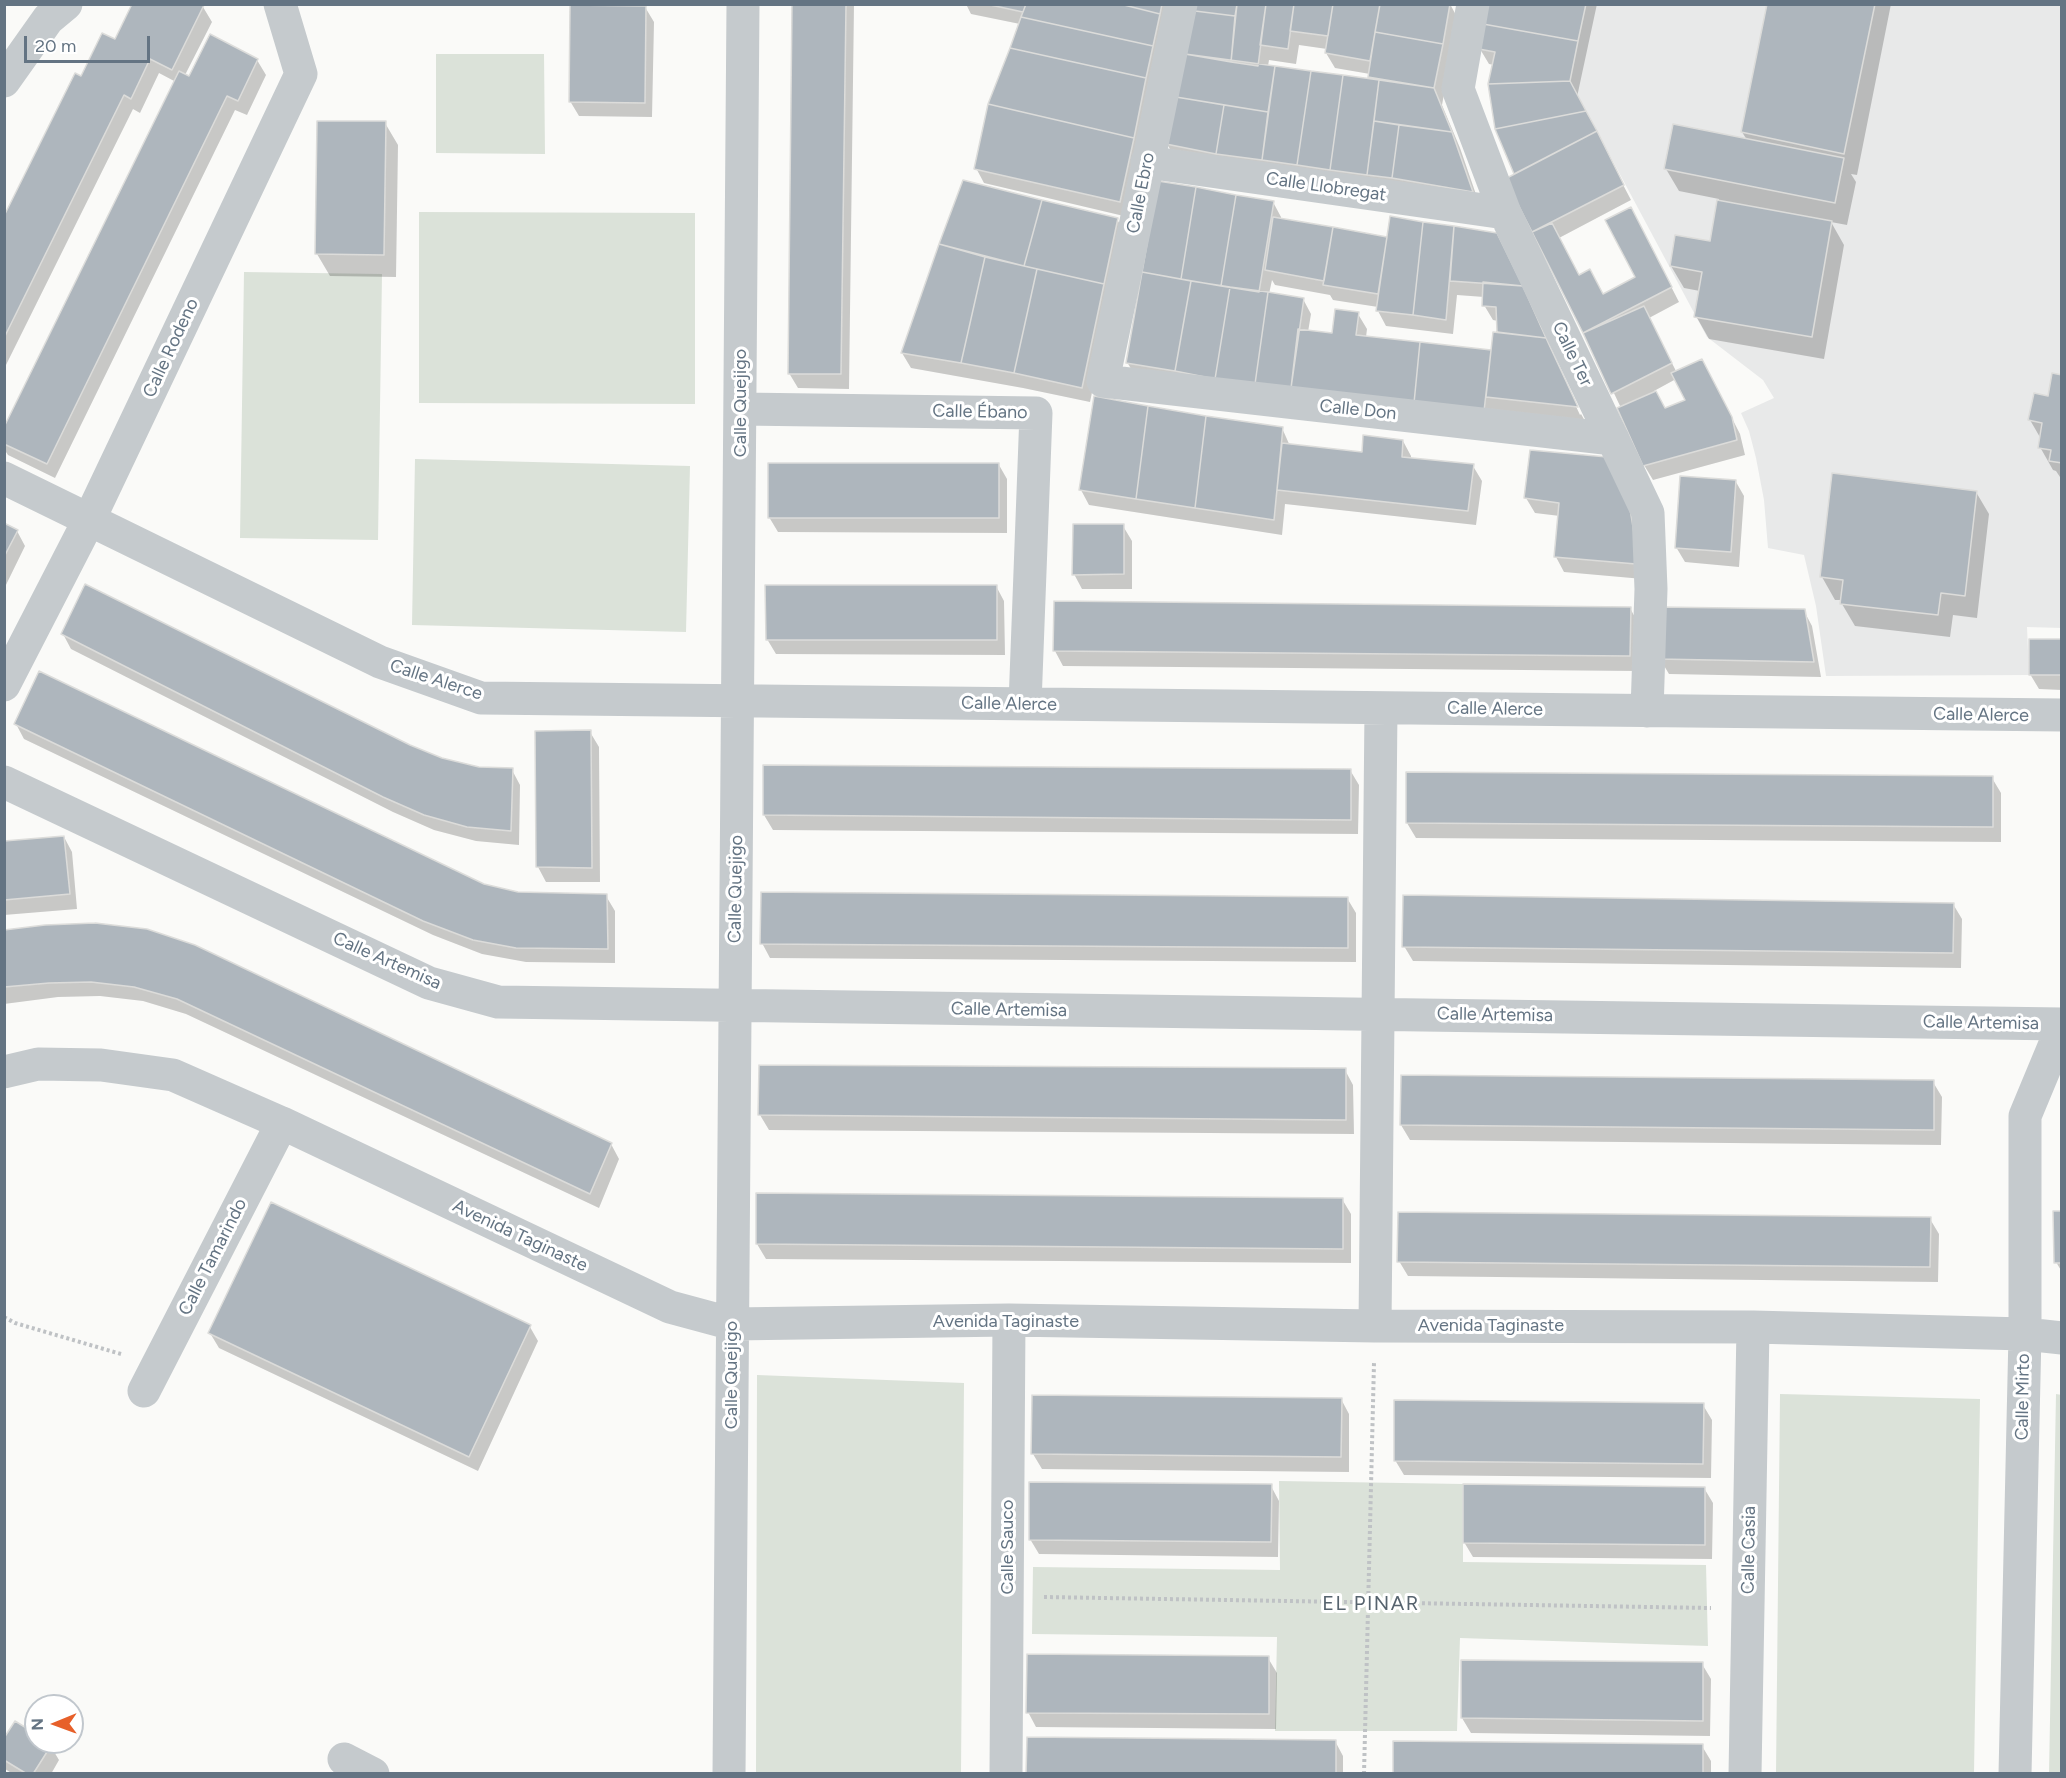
<!DOCTYPE html>
<html>
<head>
<meta charset="utf-8">
<style>
	body { margin:0 }
	#map { position:relative; width:2066px; height:1778px; overflow:hidden; background:#fafaf8; font-family:Figtree,sans-serif }
	canvas { display:block }
	.frame { position:absolute; inset:0; border:6px solid #647483; pointer-events:none }
	.north { position:absolute; left:24px; top:1694px; width:60px; height:60px; box-sizing:border-box; background:#fff; border:2px solid #c1c7cd; border-radius:50%; rotate:269deg; font-size:16px; font-weight:700; line-height:24px; text-align:center; color:#647483 }
	.north::after { content:''; display:block; margin:auto; width:21px; height:27px; background:#e7602a; clip-path:polygon(50% 0,100% 100%,50% 72%,0 100%) }
	.scale { position:absolute; left:24px; top:36px; width:126px; height:27px; box-sizing:border-box; border:3px solid #647483; border-top:0; padding-left:8px; font-size:18px; line-height:21px; white-space:nowrap; color:#647483; -webkit-text-stroke:4px #fff; paint-order:stroke }
</style>
</head>
<body>
<div id="map">
<canvas width="2066" height="1778"></canvas>
<div class="frame"></div>
<div class="north">N</div>
<div class="scale">20 m</div>
</div>
<script>
const context = document.querySelector('canvas').getContext('2d');
context.lineJoin = 'round';
function fill(path, color) { context.fillStyle = color; context.fill(path, 'evenodd'); }
const toPath = rows => new Path2D(rows.map(r => 'M' + r).join(''));
function strokePath(path, color, width, dash) { context.strokeStyle = color; context.lineWidth = width; context.lineCap = dash ? 'butt' : 'round'; context.setLineDash(dash || []); context.stroke(path); }
function label(font, color, halo, rows, align = 'center') {
  context.font = font + ' Figtree,sans-serif'; context.lineWidth = 6; context.setLineDash([]); context.textBaseline = 'middle'; context.strokeStyle = halo; context.fillStyle = color; for (const [text, x, y, turn = 0] of rows) {
    context.save(); context.translate(x, y); context.rotate((+turn || 0) * Math.PI / 180); context.textAlign = isNaN(turn) ? turn : align; if (halo) context.strokeText(text, 0, 0); context.fillText(text, 0, 0); context.restore();
  }
}
fill(toPath([
	[1586,5,2061,5,2062,628,2027,627,2029,675,1826,676,1816,606,1804,555,1768,548,1764,500,1756,458,1749,431,1741,413,1774,398,1763,380,1707,337,1570,81]
]), '#e8e9e9');
fill(toPath([
	[436,54,544,54,545,154,436,153],
	[419,212,695,213,695,404,419,403],
	[244,272,382,274,378,540,240,538],
	[415,459,690,466,686,632,412,625],
	[757,1375,964,1383,961,1773,756,1773],
	[1780,1394,1980,1399,1974,1773,1776,1773],
	[2056,1394,2062,1395,2062,1773,2049,1774],
	[1279,1481,1463,1484,1463,1562,1706,1565,1708,1646,1460,1638,1457,1731,1275,1731,1277,1637,1032,1634,1033,1567,1280,1570]
]), '#dbe2d9');
fill(toPath([
	[151,4,199,4,203,7,212,22,185,75,190,78,257,60,266,75,247,115,235,110,55,478,8,455,4,449,4,430,176,82,159,73,140,113,133,109,4,369,4,219,82,78],
	[793,4,854,4,849,389,798,388,789,373],
	[966,4,1174,4,1128,217,984,183,976,168,1020,24,971,14],
	[1198,4,1450,4,1458,19,1442,105,1460,148,1480,206,1176,159,1167,144],
	[1299,45,1327,49,1326,53,1335,68,1370,74,1369,80,1268,66,1269,60,1296,64],
	[1490,4,1597,4,1577,97,1631,200,1559,238,1579,277,1603,296,1637,278,1639,224,1679,302,1649,318,1677,373,1710,375,1740,434,1745,455,1653,480,1644,465,1621,408,1585,332,1507,180,1516,175,1496,128,1494,65,1489,64,1480,49],
	[1676,379,1687,400,1665,410,1654,391],
	[1768,4,1891,4,1857,175,1851,174,1856,182,1847,225,1831,222,1844,245,1824,359,1709,339,1696,316,1700,291,1684,288,1671,266,1711,243,1719,199,1679,191,1666,169,1747,140,1742,132],
	[645,7,654,22,652,117,579,116,570,101],
	[385,123,398,145,396,277,330,276,317,254],
	[964,181,1117,219,1125,234,1090,402,1023,388,911,368,902,353],
	[1159,183,1273,202,1281,217,1281,220,1389,239,1391,217,1496,234,1580,415,1581,414,1585,421,1136,377,1127,362],
	[1272,280,1275,285,1330,295,1333,300,1378,307,1378,311,1386,326,1453,334,1457,295,1484,297,1484,305,1493,320,1498,321,1498,334,1492,352,1366,337,1367,329,1358,314,1333,335,1308,332,1311,314,1303,299,1269,294],
	[2062,376,2062,480,2056,471,2053,470,2040,447,2041,439,2030,420,2050,398],
	[1282,428,1290,446,1363,454,1403,441,1411,456,1411,459,1473,466,1482,481,1476,525,1285,504,1282,535,1089,505,1081,490],
	[1606,459,1637,525,1643,579,1564,572,1556,557,1560,516,1535,513,1526,498],
	[999,465,1007,479,1007,533,778,532,769,517],
	[1736,482,1744,496,1739,567,1685,562,1676,547],
	[1976,492,1989,514,1977,618,1953,615,1950,637,1855,626,1842,604,1842,600,1835,600,1822,577],
	[4,525,17,531,25,546,4,589],
	[1123,526,1132,541,1132,589,1082,589,1074,574],
	[996,586,1004,601,1005,655,776,654,767,639],
	[1630,608,1638,623,1638,671,1063,666,1055,651],
	[1804,611,1812,626,1821,677,1669,674,1660,659],
	[63,634,409,746,441,759,479,768,512,770,520,785,519,845,476,841,434,830,393,812,71,649],
	[2062,641,2062,690,2039,689,2030,674],
	[16,724,483,885,517,894,606,896,615,911,615,963,526,962,482,954,433,935,24,739],
	[590,732,599,747,600,882,546,882,538,867],
	[765,766,1350,770,1359,785,1358,834,773,830,764,815],
	[1408,774,1992,778,2001,793,2001,842,1416,838,1407,823],
	[64,837,72,852,77,909,4,915,4,843],
	[1347,898,1356,913,1356,962,770,958,762,943],
	[1953,904,1962,919,1961,968,1413,961,1404,946],
	[4,932,611,1144,619,1159,599,1208,186,1014,143,1001,100,996,58,997,4,1004],
	[1345,1070,1353,1085,1354,1134,769,1130,760,1115],
	[1933,1082,1942,1097,1941,1145,1410,1140,1401,1125],
	[1342,1199,1351,1214,1351,1263,766,1259,757,1244],
	[2062,1213,2062,1272,2056,1262],
	[1930,1219,1939,1234,1938,1282,1408,1276,1399,1261],
	[530,1327,538,1341,478,1471,219,1348,210,1333],
	[1341,1399,1349,1414,1349,1472,1042,1469,1033,1454],
	[1703,1405,1712,1420,1711,1478,1404,1475,1395,1460],
	[1271,1486,1279,1501,1278,1557,1039,1554,1030,1539],
	[1704,1488,1713,1503,1712,1559,1473,1557,1464,1542],
	[1268,1658,1277,1673,1276,1729,1036,1727,1028,1712],
	[1463,1661,1702,1664,1711,1679,1710,1736,1471,1733,1462,1718],
	[36,1736,36,1742,45,1742,50,1745,59,1760,51,1774,13,1774,5,1769,4,1741],
	[1335,1741,1343,1756,1343,1774,1027,1774],
	[1702,1746,1711,1761,1711,1774,1395,1774]
]), '#0003');
const building = toPath([
	[132,4,204,5,172,70,150,59,131,99,124,95,4,338,4,216,75,73,81,76,102,33,115,39,132,4],
	[792,4,846,4,841,374,788,374,792,4],
	[986,4,1026,4,1023,12,986,4],
	[1026,4,1120,4,1160,14,1153,46,1021,17,1026,4],
	[1120,4,1162,4,1160,14,1120,4],
	[1196,4,1237,4,1235,16,1195,11,1196,4],
	[1237,4,1266,4,1258,66,1231,62,1237,4],
	[1266,4,1294,4,1288,49,1260,45,1266,4],
	[1294,4,1333,4,1328,36,1290,31,1294,4],
	[1333,4,1380,4,1370,61,1325,53,1333,4],
	[1380,4,1450,4,1443,44,1375,32,1380,4],
	[1488,4,1586,4,1578,41,1483,24,1488,4],
	[1767,4,1875,4,1844,154,1741,132,1767,4],
	[570,5,646,6,645,103,569,102,570,5],
	[1195,11,1235,16,1231,62,1185,54,1195,11],
	[1021,17,1153,46,1146,78,1010,48,1021,17],
	[1483,24,1578,41,1570,81,1488,84,1495,52,1479,49,1483,24],
	[1375,32,1443,44,1434,88,1368,77,1375,32],
	[210,34,258,59,238,101,227,96,47,464,4,444,4,427,179,71,189,76,210,34],
	[1010,48,1146,78,1134,138,988,104,1010,48],
	[1185,54,1275,66,1268,112,1176,97,1185,54],
	[1275,66,1311,71,1297,165,1262,160,1275,66],
	[1311,71,1343,75,1330,170,1297,165,1311,71],
	[1343,75,1379,80,1367,175,1330,170,1343,75],
	[1379,80,1434,88,1452,132,1374,121,1379,80],
	[1570,81,1586,111,1495,129,1488,84,1570,81],
	[1176,97,1224,105,1216,154,1166,144,1176,97],
	[988,104,1134,138,1120,202,974,169,988,104],
	[1224,105,1268,112,1262,160,1216,154,1224,105],
	[1586,111,1597,131,1514,174,1495,129,1586,111],
	[317,121,386,121,384,255,315,254,317,121],
	[1374,121,1399,125,1392,178,1367,175,1374,121],
	[1673,124,1844,158,1835,203,1664,169,1673,124],
	[1399,125,1452,132,1473,192,1392,178,1399,125],
	[1597,131,1624,185,1532,232,1505,179,1597,131],
	[963,180,1042,200,1024,266,939,244,963,180],
	[1158,181,1196,187,1181,279,1142,272,1158,181],
	[1196,187,1236,195,1221,286,1181,279,1196,187],
	[1236,195,1274,201,1259,292,1221,286,1236,195],
	[1042,200,1118,218,1104,284,1024,266,1042,200],
	[1717,200,1832,221,1812,337,1694,317,1702,272,1670,266,1675,235,1710,241,1717,200],
	[1631,207,1672,287,1583,333,1532,232,1552,223,1579,275,1590,269,1603,294,1635,277,1605,220,1631,207],
	[1390,216,1423,222,1413,315,1376,311,1390,216],
	[1273,217,1333,227,1324,281,1265,270,1273,217],
	[1423,222,1454,226,1446,320,1413,315,1423,222],
	[1454,226,1497,233,1523,286,1450,281,1454,226],
	[1333,227,1387,237,1378,294,1323,285,1333,227],
	[939,244,985,257,961,363,901,353,939,244],
	[985,257,1037,269,1014,373,961,363,985,257],
	[1037,269,1104,284,1082,388,1014,373,1037,269],
	[1142,272,1191,281,1175,371,1126,363,1142,272],
	[1191,281,1230,287,1215,379,1175,371,1191,281],
	[1483,282,1523,286,1546,338,1497,332,1496,307,1482,306,1483,282],
	[1230,287,1268,292,1255,384,1215,379,1230,287],
	[1268,292,1304,298,1291,388,1255,384,1268,292],
	[1644,306,1672,363,1611,394,1583,333,1644,306],
	[1335,309,1359,312,1356,335,1420,342,1414,403,1291,388,1298,329,1332,333,1335,309],
	[1493,332,1546,338,1578,407,1486,397,1493,332],
	[1420,342,1491,350,1484,411,1414,403,1420,342],
	[1702,359,1732,417,1737,440,1643,466,1617,408,1656,391,1665,408,1685,400,1671,373,1702,359],
	[2052,373,2062,375,2062,463,2049,461,2051,450,2038,448,2042,423,2028,420,2034,393,2048,396,2052,373],
	[1094,396,1148,406,1136,499,1079,490,1094,396],
	[1148,406,1206,416,1195,508,1136,499,1148,406],
	[1206,416,1283,427,1274,520,1195,508,1206,416],
	[1363,435,1403,440,1402,457,1474,464,1468,511,1277,490,1282,443,1362,452,1363,435],
	[1530,450,1607,457,1630,509,1637,551,1636,564,1554,557,1559,503,1524,498,1530,450],
	[768,463,999,463,999,518,768,518,768,463],
	[1832,473,1977,491,1965,596,1941,593,1938,615,1840,604,1843,580,1820,577,1832,473],
	[1680,476,1736,480,1731,552,1675,548,1680,476],
	[4,523,18,530,4,557,4,523],
	[1073,524,1124,524,1124,574,1072,575,1073,524],
	[85,584,410,745,442,758,479,767,513,768,511,831,467,827,424,815,383,797,61,634,85,584],
	[765,585,997,585,997,640,766,640,765,585],
	[1054,601,1631,607,1630,656,1053,651,1054,601],
	[1659,607,1805,609,1814,662,1659,659,1659,607],
	[2029,639,2062,639,2062,675,2029,675,2029,639],
	[39,671,484,884,518,892,607,894,608,949,516,948,473,940,423,921,14,724,39,671],
	[591,730,592,868,536,867,535,731,591,730],
	[763,765,1351,769,1351,820,763,815,763,765],
	[1406,772,1993,776,1993,827,1406,823,1406,772],
	[64,836,70,894,4,900,4,841,64,836],
	[761,892,1348,897,1348,948,760,944,761,892],
	[1403,895,1954,903,1953,953,1402,947,1403,895],
	[95,923,147,929,195,945,612,1143,590,1194,177,999,134,987,91,982,49,983,4,987,4,930,45,925,95,923],
	[759,1065,1346,1068,1346,1120,758,1115,759,1065],
	[1401,1075,1934,1080,1934,1130,1400,1125,1401,1075],
	[756,1193,1343,1198,1343,1249,756,1244,756,1193],
	[271,1202,531,1325,469,1457,208,1333,271,1202],
	[2053,1211,2062,1211,2062,1263,2054,1263,2053,1211],
	[1398,1212,1931,1217,1930,1267,1397,1262,1398,1212],
	[1032,1395,1342,1398,1341,1457,1031,1454,1032,1395],
	[1394,1400,1704,1403,1703,1464,1394,1461,1394,1400],
	[1029,1482,1272,1484,1271,1542,1029,1540,1029,1482],
	[1463,1484,1705,1487,1705,1545,1463,1543,1463,1484],
	[1027,1654,1269,1656,1269,1714,1026,1713,1027,1654],
	[1461,1660,1703,1662,1703,1721,1461,1718,1461,1660],
	[15,1721,36,1734,36,1742,48,1742,52,1744,33,1774,27,1774,4,1760,4,1738,15,1721],
	[1027,1737,1336,1740,1336,1774,1026,1774,1027,1737],
	[1393,1741,1703,1744,1703,1774,1393,1774,1393,1741]
]);
fill(building, '#aeb6bd');
strokePath(building, '#dcdcda', 1.5);
strokePath(toPath([
	[4,1317,15,1323,121,1354],
	[1044,1597,1711,1608],
	[1364,1774,1374,1363]
]), '#bfc2c5', 4, [3, 3]);
strokePath(toPath([
	[1181,4,1103,381,1613,439],
	[1473,4,1458,89,1505,213,1648,513,1651,589,1647,711],
	[4,81,48,19,66,4],
	[1147,162,1505,213],
	[741,409,1036,413,1025,704],
	[4,478,380,662,481,698,2062,715],
	[4,685,90,518,301,74,280,4],
	[4,782,429,983,498,1002,2062,1024],
	[4,1072,38,1064,101,1065,173,1075,282,1123,670,1307,733,1324,1009,1320,1375,1326,1753,1327,2025,1334,2062,1338],
	[1375,1326,1381,708],
	[144,1391,282,1123],
	[344,1759,373,1774],
	[729,1774,743,4],
	[1006,1774,1009,1320],
	[1745,1774,1753,1327],
	[2015,1774,2025,1334,2025,1116,2062,1027]
]), '#c5cacd', 33);
label('18px', '#647483', '#fff', [
	["Calle Llobregat",1326,187,8],
	["Calle Ebro",1141,193,-79],
	["Calle Rodeno",171,348,-65],
	["Calle Ter",1572,354,64],
	["Calle Quejigo",741,403,-90],
	["Calle Don",1358,410,6],
	["Calle Ébano",980,412,1],
	["Calle Alerce",436,680,18],
	["Calle Alerce",1009,704,1],
	["Calle Alerce",1495,709,1],
	["Calle Alerce",1981,715,1],
	["Calle Quejigo",736,889,-89],
	["Calle Artemisa",387,961,24],
	["Calle Artemisa",1009,1010,1],
	["Calle Artemisa",1495,1015,1],
	["Calle Artemisa",1981,1023,1],
	["Avenida Taginaste",520,1236,25],
	["Calle Tamarindo",213,1257,-63],
	["Avenida Taginaste",1006,1322],
	["Avenida Taginaste",1491,1326],
	["Calle Quejigo",732,1375,-90],
	["Calle Mirto",2023,1397,-89],
	["Calle Sauco",1008,1547,-90],
	["Calle Casia",1749,1550,-89]
]);
context.letterSpacing = '1.5px';
label('20px', '#56636e', '#fff', [
	["EL PINAR",1371,1604]
]);
context.letterSpacing = '0px';
</script>
</body>
</html>
